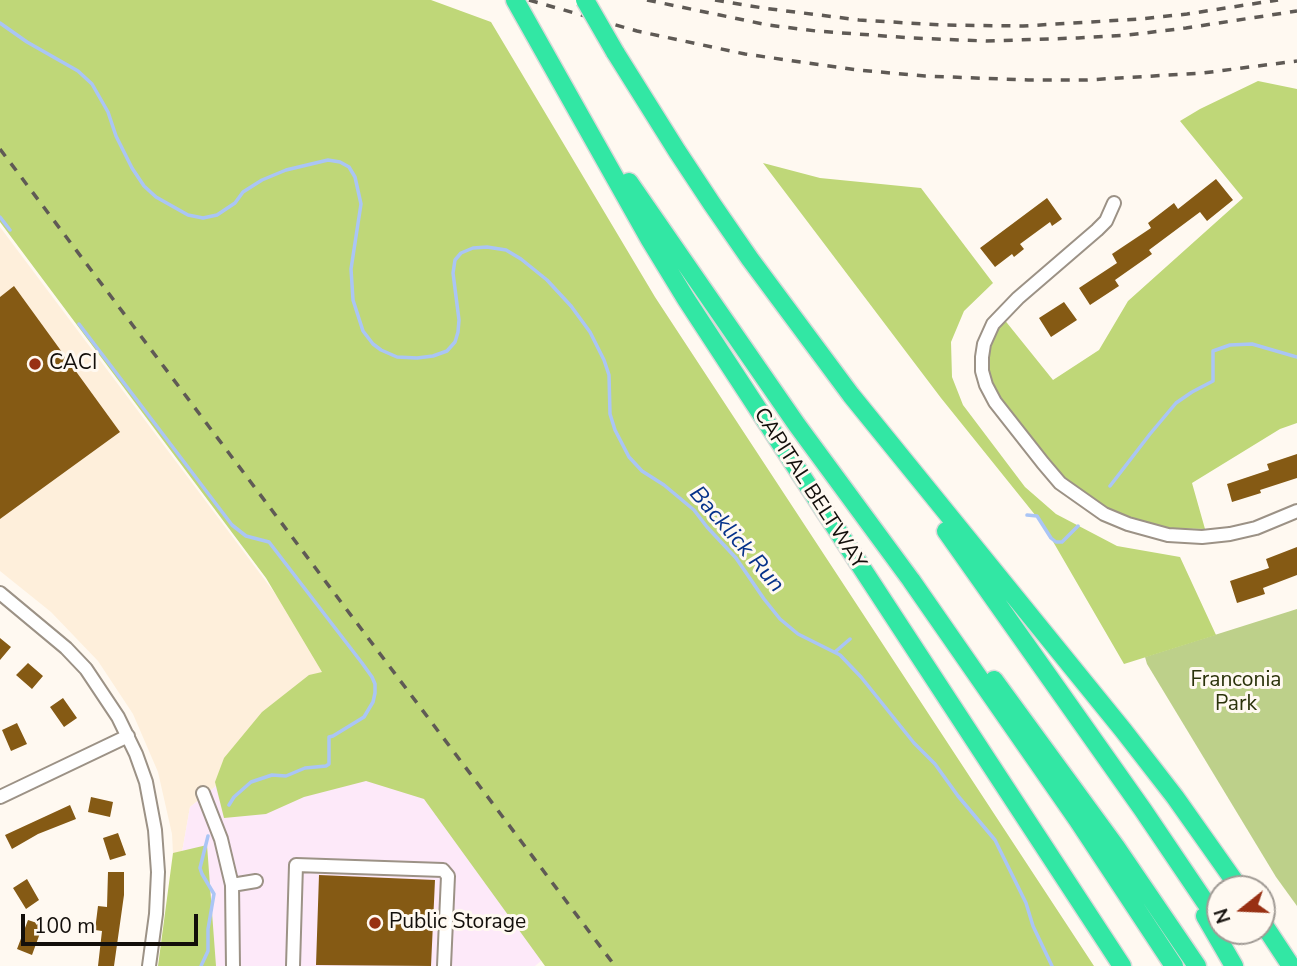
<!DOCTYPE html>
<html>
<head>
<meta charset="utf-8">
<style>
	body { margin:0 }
	#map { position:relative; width:1297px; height:966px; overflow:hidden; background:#fff9f1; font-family:"Nunito Sans",sans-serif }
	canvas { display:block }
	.north { position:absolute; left:1206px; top:875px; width:70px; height:70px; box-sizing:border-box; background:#fff9f1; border:2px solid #a19b95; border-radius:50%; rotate:252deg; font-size:19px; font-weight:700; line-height:28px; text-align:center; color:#130f0b }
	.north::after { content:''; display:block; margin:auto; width:24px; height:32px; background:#983013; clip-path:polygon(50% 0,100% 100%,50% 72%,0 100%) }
	.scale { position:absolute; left:21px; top:914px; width:177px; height:32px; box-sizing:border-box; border:4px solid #130f0b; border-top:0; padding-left:9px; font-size:21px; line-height:24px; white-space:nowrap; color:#130f0b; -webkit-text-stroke:5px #fff9f1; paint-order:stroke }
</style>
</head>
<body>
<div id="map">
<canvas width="1297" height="966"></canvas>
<div class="north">N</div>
<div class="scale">100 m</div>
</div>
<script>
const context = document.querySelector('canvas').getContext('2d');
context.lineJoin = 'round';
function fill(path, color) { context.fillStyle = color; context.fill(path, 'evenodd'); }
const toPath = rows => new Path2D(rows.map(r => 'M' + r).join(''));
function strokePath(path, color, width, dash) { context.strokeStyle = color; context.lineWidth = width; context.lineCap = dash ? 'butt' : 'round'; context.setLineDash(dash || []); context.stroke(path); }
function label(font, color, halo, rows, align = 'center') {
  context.font = font + ' "Nunito Sans",sans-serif'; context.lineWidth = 6; context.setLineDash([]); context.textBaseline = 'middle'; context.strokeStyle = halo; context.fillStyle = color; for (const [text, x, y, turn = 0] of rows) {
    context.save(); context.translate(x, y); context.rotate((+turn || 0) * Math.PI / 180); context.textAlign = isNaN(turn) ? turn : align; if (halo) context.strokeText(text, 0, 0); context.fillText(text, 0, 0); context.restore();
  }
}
fill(toPath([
	[0,227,343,684,190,807,175,892,172,834,158,772,133,714,98,661,51,612,0,571]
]), '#feefdb');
fill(toPath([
	[343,684,547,956,535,966,166,966,175,892,190,807]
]), '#fde9f9');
fill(toPath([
	[1297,609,1297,906,1276,877,1147,664,1145,657]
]), '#bdd08a');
fill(toPath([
	[0,0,431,0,491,22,655,297,1094,966,545,966,424,799,366,781,304,797,266,814,224,818,215,782,224,758,262,712,309,675,322,672,266,578,0,222],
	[1258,81,1297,89,1297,423,1280,429,1192,483,1205,529,1157,528,1115,517,1078,497,986,391,980,339,999,313,1053,380,1099,350,1128,301,1243,198,1180,121,1200,109],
	[763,163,820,178,921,188,993,283,964,311,951,342,952,377,963,405,1025,487,1056,514,1117,546,1180,557,1216,635,1124,664,1044,526,941,398],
	[207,845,216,966,158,966,173,853]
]), '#bfd778');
strokePath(toPath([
	[0,23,27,42,78,71,92,84,108,112,116,136,132,168,144,186,156,197,188,215,203,218,217,215,235,203,243,192,262,180,286,170,328,160,340,162,349,167,355,177,361,204,351,269,353,300,363,331,373,344,381,350,397,357,417,358,433,356,447,351,455,342,458,332,459,320,453,273,455,260,461,253,473,248,487,247,506,250,521,259,547,280,571,306,590,332,604,360,609,375,610,414,615,430,629,457,642,471,664,485,694,510,707,527,736,558,764,599,780,619,798,634,840,655,861,677,914,743,935,764,958,796,995,840,1026,903,1033,926,1052,966],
	[0,217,10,230],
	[79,324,232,525,246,536,269,542,362,663,372,677,375,684,375,693,373,702,364,717,333,736,329,737,329,764,326,766,305,768,286,776,272,775,251,782,234,797,229,805],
	[1110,486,1150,434,1176,403,1192,392,1213,381,1213,351,1230,345,1252,344,1297,357],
	[1027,515,1037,516,1051,538,1056,542,1062,542,1078,526],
	[835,652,850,639],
	[201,966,208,951,208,929,214,894,202,874,200,868,208,836]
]), '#aac5f5', 3.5);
fill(toPath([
	[1216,179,1233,200,1207,221,1200,212,1149,250,1152,254,1115,280,1119,286,1090,305,1079,288,1117,263,1112,254,1151,228,1148,223,1174,203,1178,209],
	[1047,198,1062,219,1052,226,1050,222,1020,244,1024,249,1014,257,1012,254,995,267,980,248],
	[14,286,120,432,0,519,0,297],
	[1064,302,1077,320,1051,337,1039,318],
	[1297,454,1297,478,1260,490,1261,493,1232,502,1227,484,1269,470,1267,464],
	[1297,547,1297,575,1263,588,1265,594,1237,603,1230,581,1269,568,1266,559],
	[0,638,11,647,0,660],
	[28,663,43,676,32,689,16,675],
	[63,698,77,718,64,727,50,707],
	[17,723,27,744,11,751,2,730],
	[91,797,113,802,110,817,88,812],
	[70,805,76,819,38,834,12,849,5,835],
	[118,833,126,855,110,860,103,838],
	[108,872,124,872,124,895,114,966,98,966,102,931,95,930,98,906,107,907],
	[319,875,435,880,431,966,316,965],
	[27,879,39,900,26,909,13,888],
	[28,920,43,925,32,955,17,949]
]), '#855a14');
const minor = toPath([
	[1114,203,1106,221,1097,230,1018,298,993,324,984,344,982,357,982,371,986,385,995,402,1043,463,1060,483,1104,514,1128,524,1168,535,1202,537,1230,534,1256,528,1297,511],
	[0,593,66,648,86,669,118,717,136,754,146,782,155,830,158,872,156,914,149,966],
	[203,793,221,839,232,885,233,966],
	[0,797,128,736],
	[232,885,256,881],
	[293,966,296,865,443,870,448,876,444,966]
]);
const highway = toPath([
	[515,0,650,240,686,299,1122,966],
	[615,52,677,151,712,204,750,259,851,395,1123,730,1175,797,1240,889],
	[629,182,797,425,911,580,1077,819,1174,966],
	[946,531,1143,810,1220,924],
	[994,680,1116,847,1197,966],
	[1205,916,1234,966],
	[1262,922,1291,966]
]);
strokePath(minor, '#9c9286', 16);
strokePath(highway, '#d9d9d8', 21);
strokePath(minor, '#fff', 12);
strokePath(highway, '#32e7a4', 18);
strokePath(toPath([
	[529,0,637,31,745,54,857,70,925,76,1028,80,1087,80,1203,73,1297,61],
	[647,0,768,25,816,31,912,38,986,41,1078,38,1128,35,1186,28,1297,11],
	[715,0,763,8,859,20,941,25,1023,26,1140,19,1187,14,1278,0],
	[0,149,615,966]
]), '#5f5a55', 3.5, [9, 9]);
const highwayBridge = toPath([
	[585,0,615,52]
]);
strokePath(highwayBridge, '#d9d9d8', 21, []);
strokePath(highwayBridge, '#32e7a4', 18);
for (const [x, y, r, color] of [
	[35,364,7,"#983013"],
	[375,923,7,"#983013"]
]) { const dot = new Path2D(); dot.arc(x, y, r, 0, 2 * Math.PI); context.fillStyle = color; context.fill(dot); strokePath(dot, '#fff9f1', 2.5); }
label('21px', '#130f0b', '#fff9f1', [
	["CACI",49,364],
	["Public Storage",389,923]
], 'left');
label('21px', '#130f0b', '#fff9f1', [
	["CAPITAL BELTWAY",809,489,57]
]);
label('21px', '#2a320a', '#fff9f1', [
	["Franconia",1236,681],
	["Park",1236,705]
]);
label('italic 23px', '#06328a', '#fff9f1', [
	["Backlick Run",736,540,49]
]);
</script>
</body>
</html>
